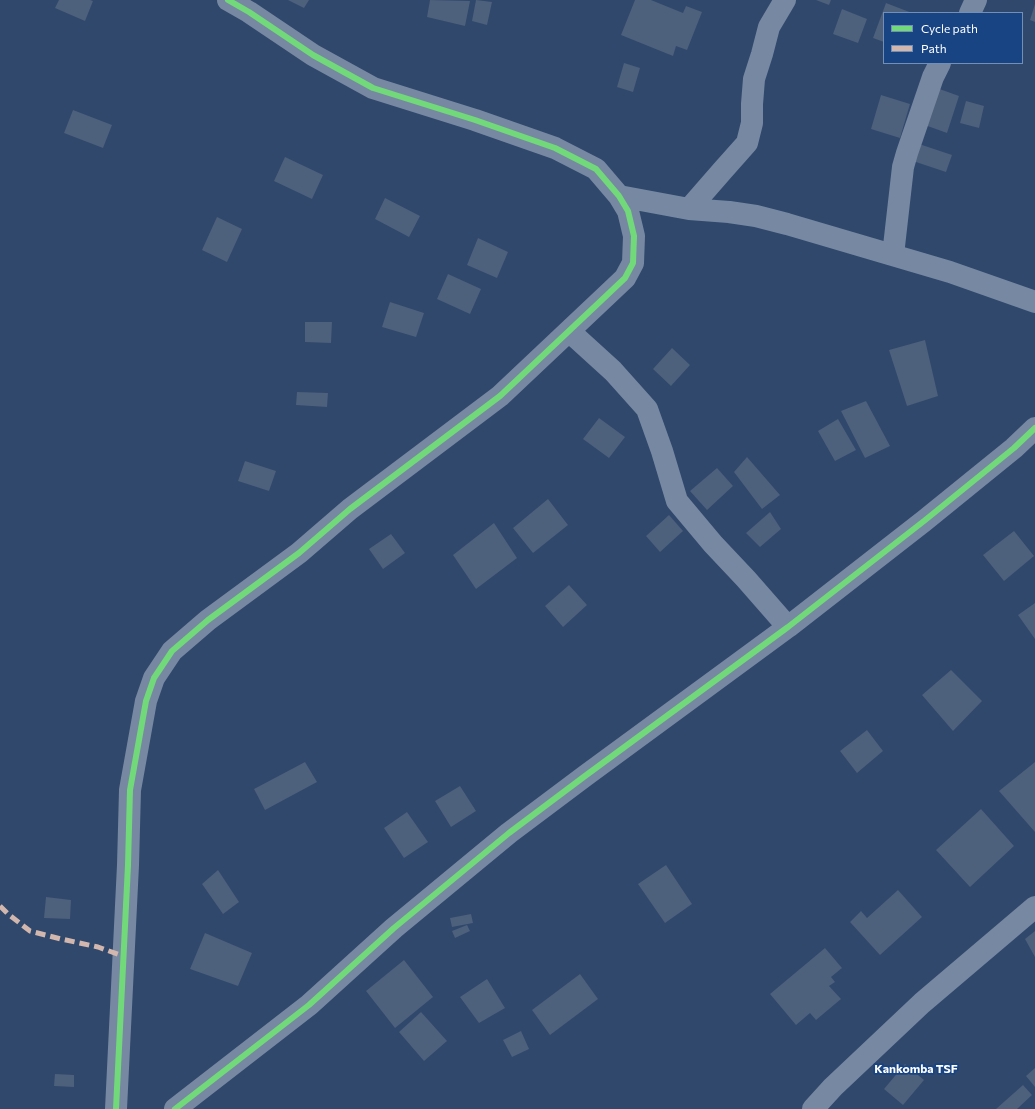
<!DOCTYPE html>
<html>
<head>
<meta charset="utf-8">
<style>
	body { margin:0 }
	#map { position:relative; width:1035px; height:1109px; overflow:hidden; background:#30486c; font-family:Commissioner,sans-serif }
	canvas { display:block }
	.legend { position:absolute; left:883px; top:12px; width:140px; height:52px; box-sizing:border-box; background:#184484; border:1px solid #748fb5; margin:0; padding:5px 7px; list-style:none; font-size:12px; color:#fff }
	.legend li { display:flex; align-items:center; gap:8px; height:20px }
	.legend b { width:20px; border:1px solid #748fb5 }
</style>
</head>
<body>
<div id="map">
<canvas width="1035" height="1109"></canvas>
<ul class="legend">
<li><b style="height:5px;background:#71d979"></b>Cycle path</li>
<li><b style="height:5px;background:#d1b7ad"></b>Path</li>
</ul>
</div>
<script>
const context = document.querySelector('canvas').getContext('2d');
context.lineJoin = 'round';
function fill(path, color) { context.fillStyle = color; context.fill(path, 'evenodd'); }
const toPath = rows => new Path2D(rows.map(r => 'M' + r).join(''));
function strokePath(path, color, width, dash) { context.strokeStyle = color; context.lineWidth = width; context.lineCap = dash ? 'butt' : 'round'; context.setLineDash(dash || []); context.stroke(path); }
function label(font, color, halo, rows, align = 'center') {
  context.font = font + ' Commissioner,sans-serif'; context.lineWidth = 3.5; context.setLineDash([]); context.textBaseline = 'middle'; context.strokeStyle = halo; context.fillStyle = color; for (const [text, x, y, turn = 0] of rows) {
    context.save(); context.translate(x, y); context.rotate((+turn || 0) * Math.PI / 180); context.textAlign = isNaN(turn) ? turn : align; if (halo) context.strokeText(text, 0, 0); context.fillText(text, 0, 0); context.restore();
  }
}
fill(toPath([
	[59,0,90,0,93,1,85,21,55,8],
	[288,0,309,0,304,8],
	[430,0,470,1,465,26,427,17],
	[476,0,492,2,487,25,472,21],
	[635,0,651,0,683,13,686,6,702,12,687,50,676,46,673,56,621,35],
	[816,0,831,0,829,5],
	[886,3,912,13,884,13,884,42,873,38],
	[1035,4,1035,22,1030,20],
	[842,9,867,19,858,43,833,34],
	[624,63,640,68,633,92,617,87],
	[934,87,959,96,947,133,922,124],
	[881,95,910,104,900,138,871,129],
	[966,101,984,106,979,128,960,123],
	[73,110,112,125,103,148,64,133],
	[916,143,952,155,946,172,910,160],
	[285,157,323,175,312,199,274,181],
	[385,198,420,216,409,237,375,219],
	[217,217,242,229,227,262,202,250],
	[478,238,508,252,497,278,467,265],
	[448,274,481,289,470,314,437,299],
	[390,302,424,313,416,337,382,327],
	[305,322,332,322,331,343,305,342],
	[925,340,938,396,907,406,889,350],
	[672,348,690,365,671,386,653,369],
	[297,392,328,393,327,407,296,405],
	[866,401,890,446,865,458,841,411],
	[599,418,625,437,609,458,583,439],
	[838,419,856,450,835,461,818,431],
	[747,457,780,495,762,509,734,472],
	[245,461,276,471,269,491,238,481],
	[717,468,733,486,707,510,690,491],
	[548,499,568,525,533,553,513,528],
	[770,512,781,529,760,547,746,533],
	[669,515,683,531,660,552,646,536],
	[494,523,517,558,476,589,453,555],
	[1014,531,1034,556,1004,581,983,555],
	[391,534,405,553,383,569,369,549],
	[569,585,587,605,563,627,545,606],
	[1035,603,1035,639,1018,615],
	[951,670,982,701,953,731,922,695],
	[867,730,883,751,857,773,840,751],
	[305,762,317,782,265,810,254,789],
	[1035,762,1035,832,999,791],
	[460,786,476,811,451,827,435,801],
	[981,809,1014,846,970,887,936,850],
	[407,812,428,842,404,858,384,828],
	[666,865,692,904,665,923,638,884],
	[218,870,239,902,223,914,202,884],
	[898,890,922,917,880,955,850,922,861,911,867,918],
	[46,897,71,900,70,919,44,918],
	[471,914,473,923,452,927,450,918],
	[467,925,470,931,455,938,452,931],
	[1035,931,1035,957,1025,939],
	[205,933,252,953,238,986,190,969],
	[825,948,842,968,831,977,835,982,829,986,841,999,816,1020,810,1013,796,1025,770,994],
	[404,960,433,997,395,1028,366,991],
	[580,974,598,999,550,1035,532,1010],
	[487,979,505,1008,479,1023,460,997],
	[421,1012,447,1041,424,1061,399,1032],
	[521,1031,529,1049,512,1057,503,1040],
	[905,1064,924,1080,903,1105,884,1089],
	[1035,1068,1035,1087,1026,1076],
	[55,1074,74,1075,74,1087,54,1086],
	[1023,1085,1032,1095,1017,1109,996,1109]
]), '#4d607c');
strokePath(toPath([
	[970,13,976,0],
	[619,196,689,209,729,212,756,216,787,224,950,272,1035,302],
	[689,209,723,170,747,143,752,123,752,104,754,79,762,54,769,27,785,0],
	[893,255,903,167,907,153,933,77,940,63],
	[569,331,613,371,647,409,662,451,677,501,713,544,746,579,788,627],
	[116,1109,128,865,130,790,146,701,154,678,172,651,208,620,299,553,350,509,500,396,606,296,625,278,633,263,634,236,628,211,619,196,596,169,555,148,475,120,373,88,313,55,249,12,228,0],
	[175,1109,309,1005,394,928,509,833,585,776,788,627,924,521,1014,448,1035,428],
	[813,1109,833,1087,922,1003,1035,907]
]), '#7788a2', 22);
strokePath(toPath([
	[0,906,8,914,30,931,61,939,98,947,123,956]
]), '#d1b7ad', 5, [10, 5]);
strokePath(toPath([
	[116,1109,128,865,130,790,146,701,154,678,172,651,208,620,299,553,350,509,500,396,606,296,625,278,633,263,634,236,628,211,619,196,596,169,555,148,475,120,373,88,313,55,249,12,228,0],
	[175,1109,309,1005,394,928,509,833,585,776,788,627,924,521,1014,448,1035,428]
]), '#71d979', 6);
label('bold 12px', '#fff', '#184484', [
	["Kankomba TSF",916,1069]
]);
</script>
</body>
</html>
